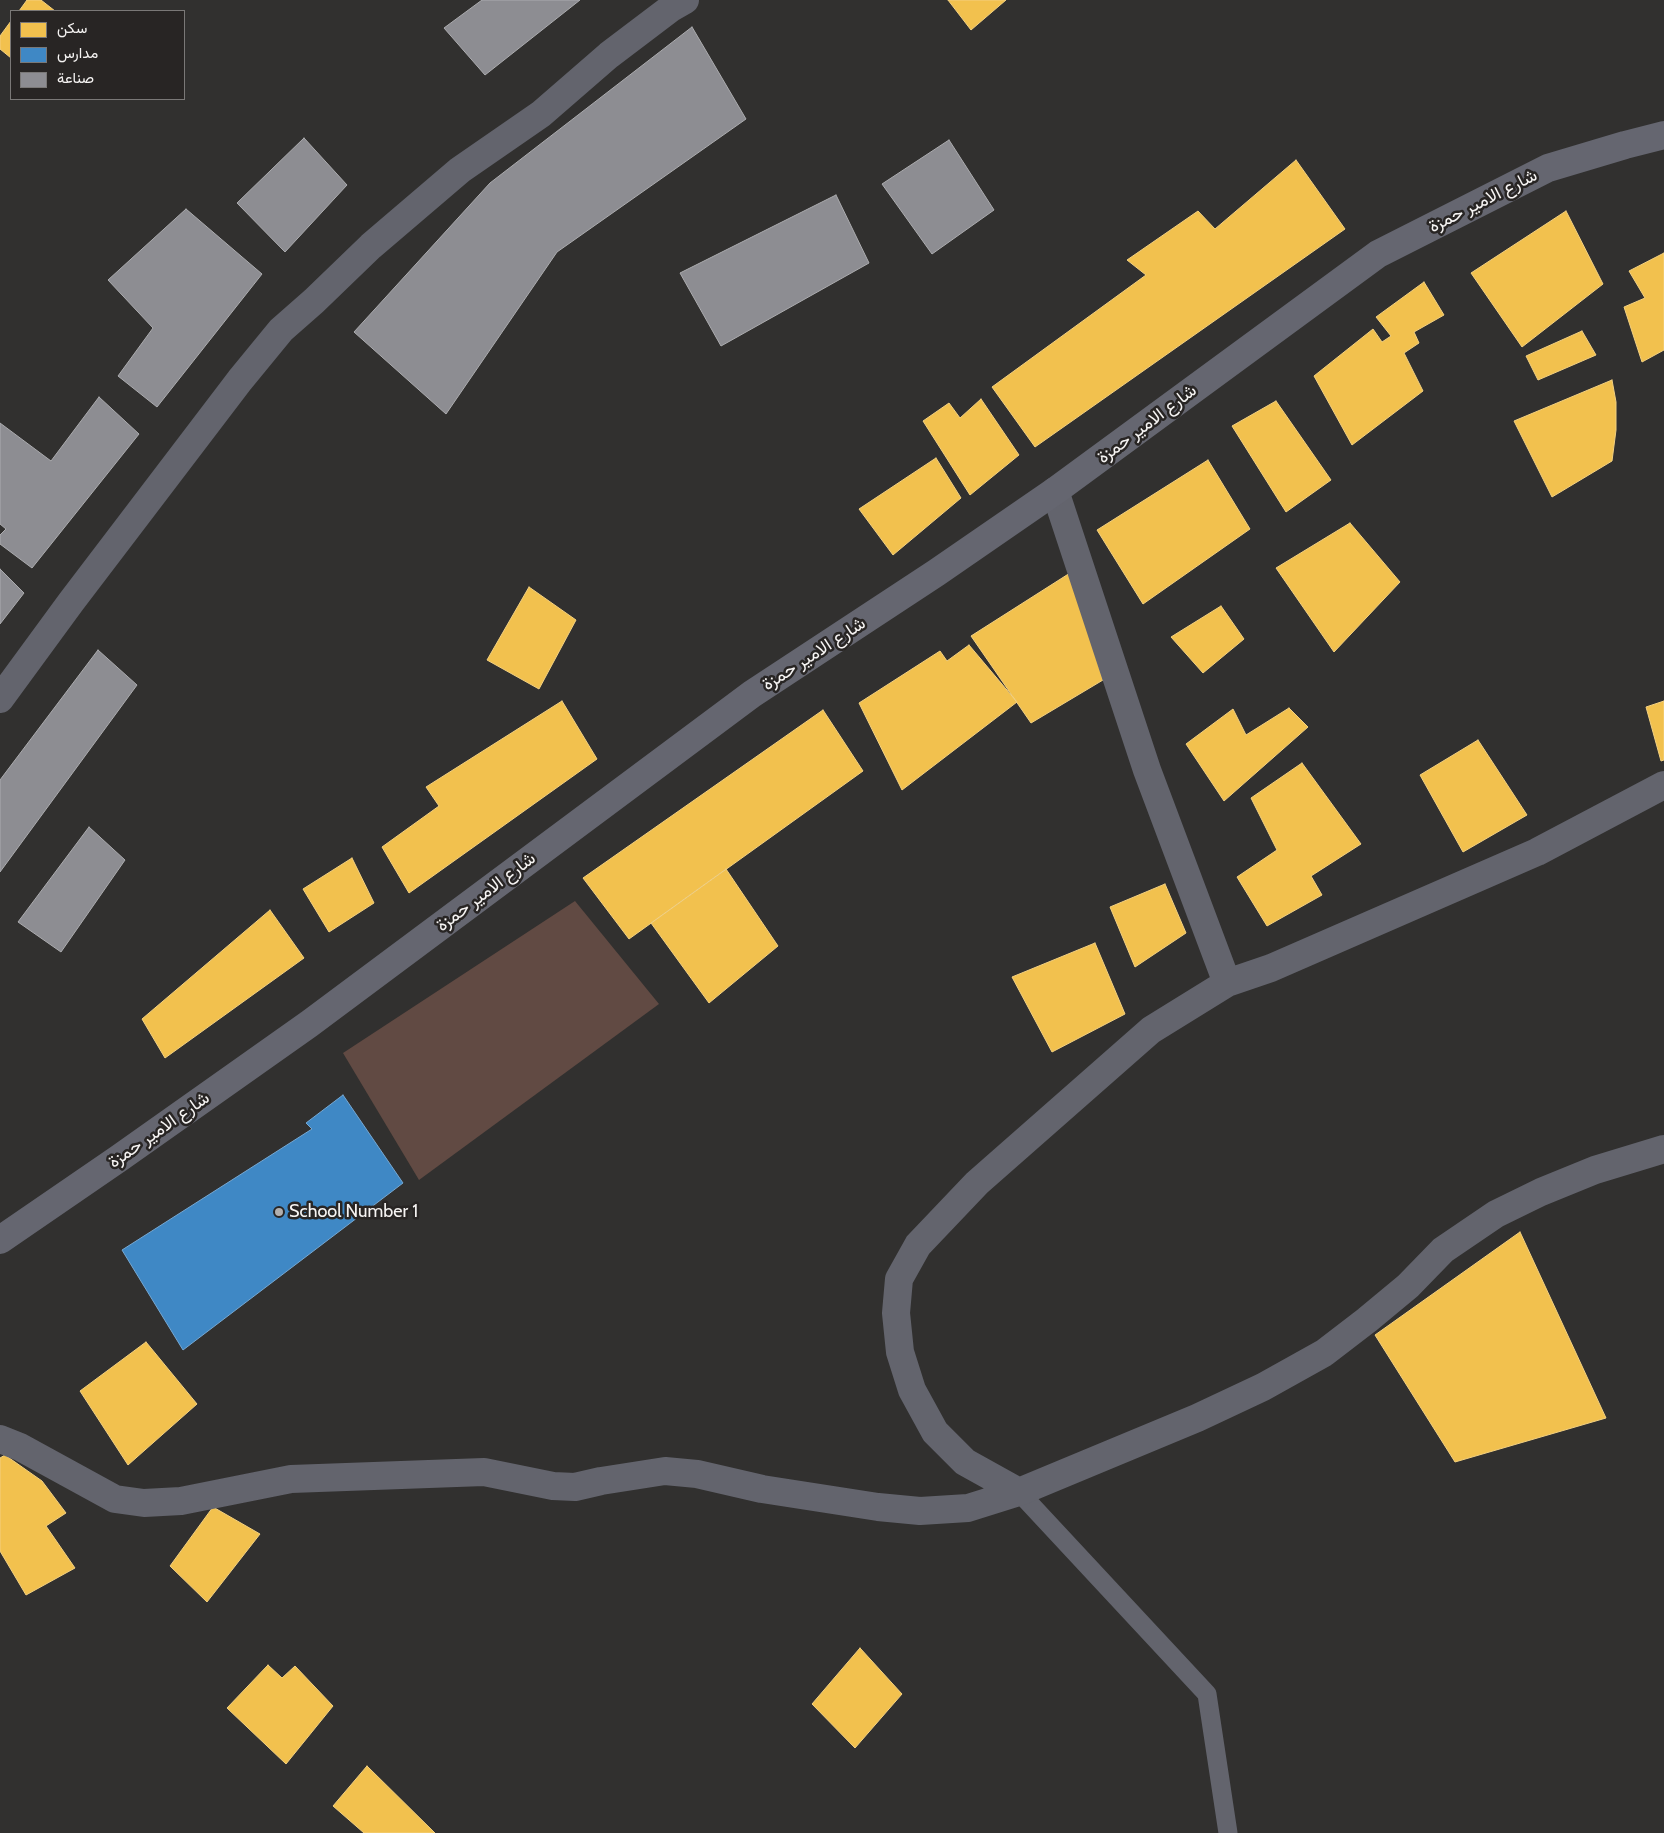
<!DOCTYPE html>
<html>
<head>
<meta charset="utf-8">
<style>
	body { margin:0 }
	#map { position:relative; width:1664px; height:1833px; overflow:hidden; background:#31302f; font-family:Cabin,Vazirmatn,sans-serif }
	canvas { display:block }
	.legend { position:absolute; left:10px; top:10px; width:175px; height:90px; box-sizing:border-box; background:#282524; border:1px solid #7a7877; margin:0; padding:6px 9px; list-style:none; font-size:15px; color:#f6f4f3 }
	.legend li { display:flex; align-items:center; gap:10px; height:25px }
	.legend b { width:25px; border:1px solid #7a7877 }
</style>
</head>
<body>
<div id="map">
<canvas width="1664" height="1833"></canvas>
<ul class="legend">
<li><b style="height:14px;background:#f2c14e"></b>سكن</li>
<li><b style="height:14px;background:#3f88c5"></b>مدارس</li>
<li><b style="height:14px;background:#8d8d92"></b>صناعة</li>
</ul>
</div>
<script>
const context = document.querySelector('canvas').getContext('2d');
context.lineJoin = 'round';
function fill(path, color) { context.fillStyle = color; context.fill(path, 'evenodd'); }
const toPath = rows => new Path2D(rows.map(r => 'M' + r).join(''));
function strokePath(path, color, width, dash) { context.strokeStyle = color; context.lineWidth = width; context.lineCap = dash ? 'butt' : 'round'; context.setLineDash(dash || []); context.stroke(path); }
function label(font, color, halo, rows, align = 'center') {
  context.font = font + ' Cabin,Vazirmatn,sans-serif'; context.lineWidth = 5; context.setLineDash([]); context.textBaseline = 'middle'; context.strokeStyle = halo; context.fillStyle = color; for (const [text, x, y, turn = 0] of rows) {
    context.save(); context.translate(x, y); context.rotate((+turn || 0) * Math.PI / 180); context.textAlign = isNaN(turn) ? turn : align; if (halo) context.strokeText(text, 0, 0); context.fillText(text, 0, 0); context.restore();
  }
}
fill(toPath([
	[575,901,659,1004,419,1180,343,1053]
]), '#614a43');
const homes = toPath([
	[27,0,41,0,55,11,19,11,27,0],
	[948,0,1006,0,971,30,948,0],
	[11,21,11,58,0,49,0,36,11,21],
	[1296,160,1345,229,1035,447,992,387,1146,275,1127,260,1198,211,1215,229,1296,160],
	[1566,211,1603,284,1522,347,1471,273,1566,211],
	[1664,253,1664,350,1642,362,1624,307,1645,298,1629,271,1664,253],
	[1424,282,1444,315,1414,332,1419,343,1404,353,1423,391,1352,445,1314,376,1373,329,1382,342,1391,336,1376,317,1424,282],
	[1582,331,1596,355,1538,380,1526,356,1582,331],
	[1612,380,1616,402,1616,430,1612,461,1552,497,1514,421,1612,380],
	[981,399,1019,455,970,495,923,421,949,403,960,418,981,399],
	[1276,401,1331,480,1286,512,1232,426,1276,401],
	[936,458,961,498,893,555,859,509,936,458],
	[1208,460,1250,529,1143,604,1097,530,1208,460],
	[1350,523,1400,582,1334,652,1276,568,1350,523],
	[1070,573,1103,680,1031,723,971,636,1070,573],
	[529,587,576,620,539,689,487,660,529,587],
	[1221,606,1244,639,1203,673,1171,637,1221,606],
	[969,645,1017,702,902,790,859,703,940,651,947,661,969,645],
	[562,701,597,759,409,893,382,847,439,806,426,787,562,701],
	[1664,701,1664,760,1661,761,1646,707,1664,701],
	[1289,708,1308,727,1224,801,1186,744,1233,709,1246,735,1289,708],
	[823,710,863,771,629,939,583,878,823,710],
	[1478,740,1527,815,1463,852,1420,775,1478,740],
	[1302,763,1361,844,1311,876,1322,895,1267,926,1237,877,1277,850,1251,798,1302,763],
	[352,858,374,903,329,932,303,889,352,858],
	[726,869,778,946,709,1003,651,923,726,869],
	[1165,884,1186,933,1135,967,1110,907,1165,884],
	[270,910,304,958,165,1058,142,1019,270,910],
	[1095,943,1125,1014,1052,1052,1012,977,1095,943],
	[1520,1232,1606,1418,1455,1462,1375,1335,1520,1232],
	[146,1342,197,1404,128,1465,80,1391,146,1342],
	[5,1455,42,1481,66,1513,46,1526,75,1568,26,1595,0,1551,0,1458,5,1455],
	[213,1507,260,1534,207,1602,170,1566,213,1507],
	[860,1648,902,1694,855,1748,812,1704,860,1648],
	[268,1665,282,1678,295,1666,333,1706,286,1764,227,1708,268,1665],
	[367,1766,435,1833,364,1833,333,1806,367,1766]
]);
fill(homes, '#f2c14e');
strokePath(homes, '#f3d080', 1);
const schools = toPath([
	[343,1095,403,1183,183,1350,122,1250,312,1129,306,1123,343,1095]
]);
fill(schools, '#3f88c5');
strokePath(schools, '#76a8d3', 1);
const industry = toPath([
	[482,0,580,0,485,75,444,28,482,0],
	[692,27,746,119,557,252,446,414,354,332,490,183,692,27],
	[304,138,347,185,285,252,237,203,304,138],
	[949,140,994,210,932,254,882,184,949,140],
	[836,195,869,263,721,346,680,273,836,195],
	[186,209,262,274,157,407,118,376,153,328,108,280,186,209],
	[99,397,139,434,32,568,0,544,0,535,6,529,0,524,0,423,51,461,99,397],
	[0,569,24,593,0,624,0,569],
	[98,650,137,685,0,872,0,780,98,650],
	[89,827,125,860,61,952,18,922,89,827]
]);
fill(industry, '#8d8d92');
strokePath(industry, '#acacaf', 1);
strokePath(toPath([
	[1019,1492,1207,1694,1228,1833]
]), '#63646d', 19);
strokePath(toPath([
	[1055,491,1147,770,1227,983],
	[0,699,71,602,240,380,281,330,314,301,371,246,460,170,541,114,609,55,671,8,685,0],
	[1664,785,1537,852,1271,968,1227,983,1151,1030,977,1183,918,1245,899,1279,896,1313,900,1352,912,1390,935,1432,965,1462,1019,1492,1197,1418,1263,1387,1324,1353,1367,1320,1408,1286,1443,1250,1496,1214,1541,1192,1595,1170,1664,1149],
	[0,1439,20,1447,115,1499,144,1503,181,1501,291,1479,484,1472,553,1486,575,1487,601,1481,665,1471,697,1474,762,1489,878,1507,920,1511,968,1508,1019,1492]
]), '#63646d', 28);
strokePath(toPath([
	[0,1240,118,1159,309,1024,752,694,936,573,1055,491,1378,254,1548,168,1625,145,1664,135]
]), '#656670', 28);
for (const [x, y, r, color] of [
	[279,1212,5,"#b1afae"]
]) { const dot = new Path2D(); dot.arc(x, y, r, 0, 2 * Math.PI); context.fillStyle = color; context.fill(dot); strokePath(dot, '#282524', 2); }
label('18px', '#f6f4f3', '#282524', [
	["شارع الامير حمزة",1483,201,-27],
	["شارع الامير حمزة",1147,424,-37],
	["شارع الامير حمزة",814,654,-33],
	["شارع الامير حمزة",486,892,-37],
	["شارع الامير حمزة",159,1130,-35]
]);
label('18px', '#f6f4f3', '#282524', [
	["School Number 1",289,1212]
], 'left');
</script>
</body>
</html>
